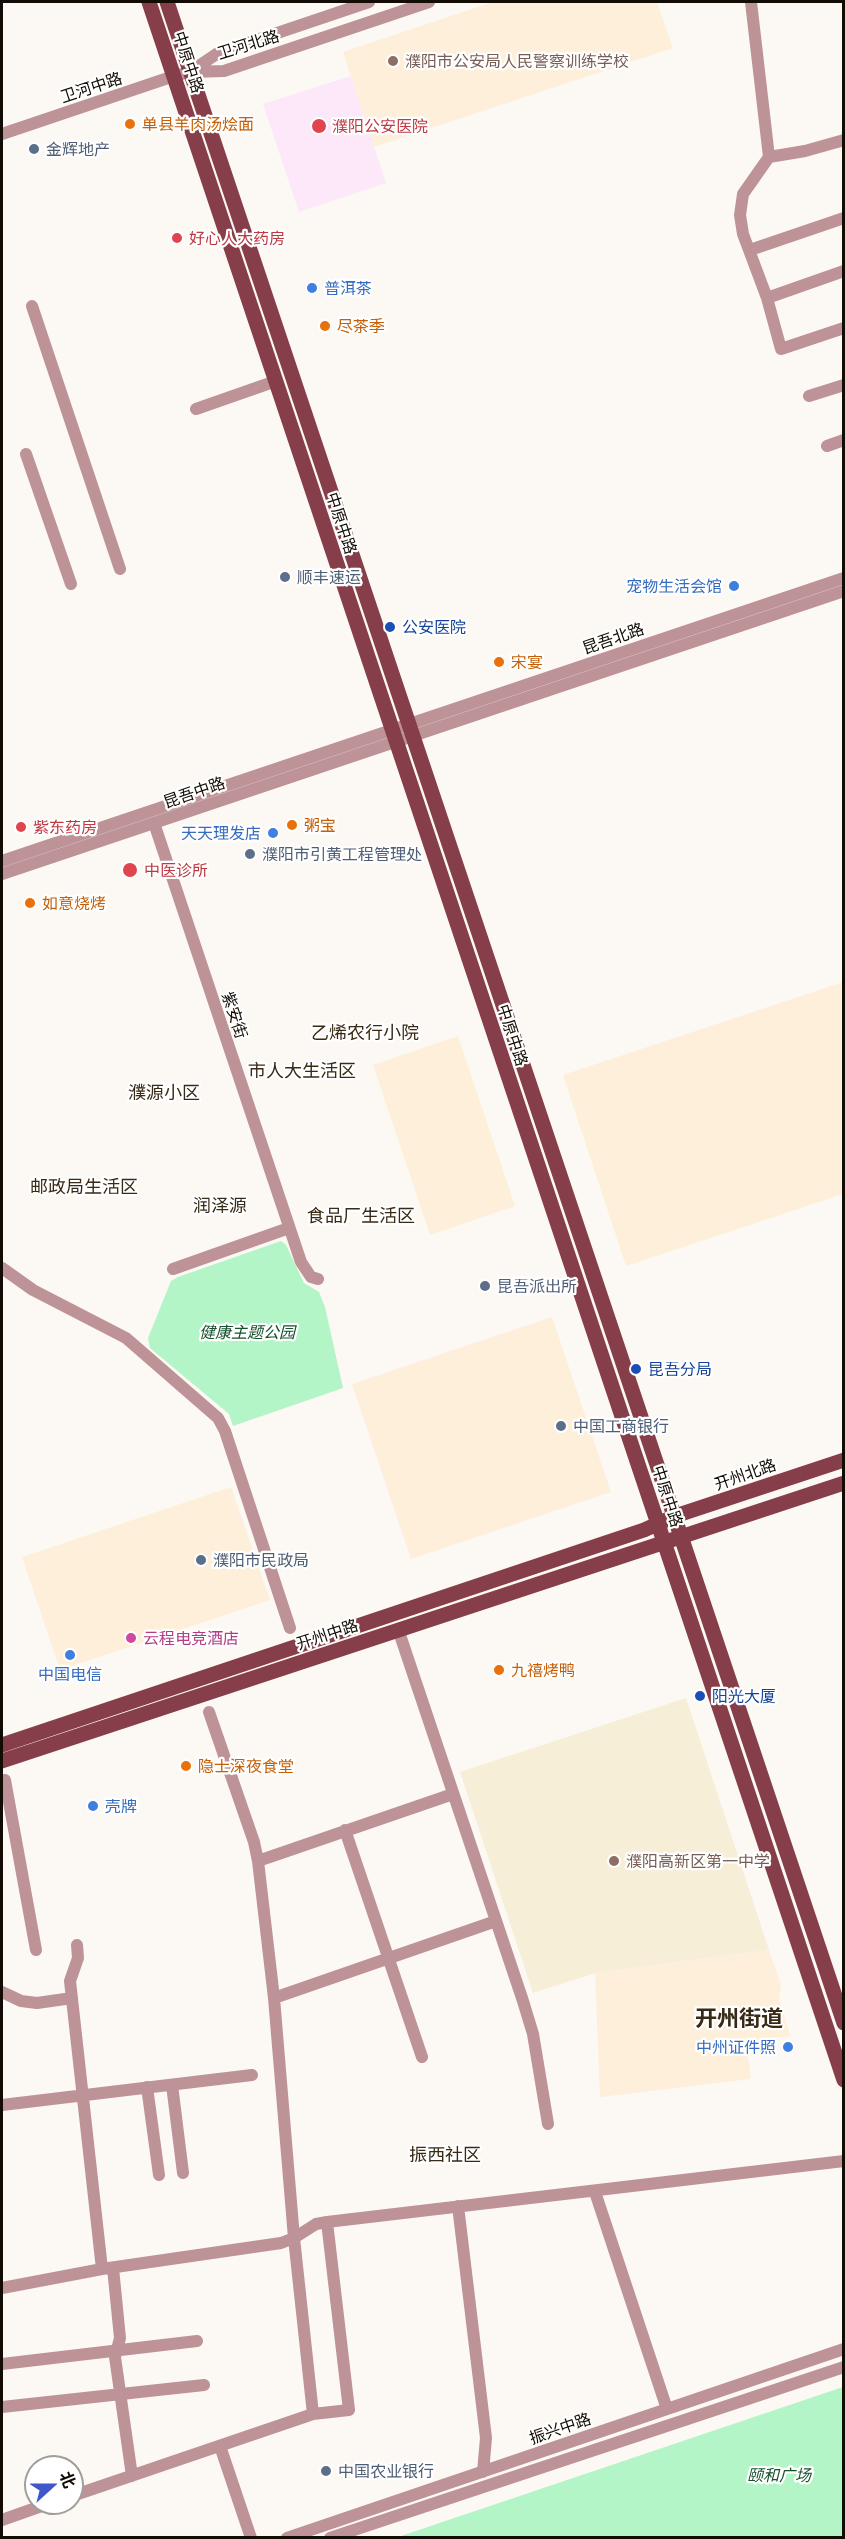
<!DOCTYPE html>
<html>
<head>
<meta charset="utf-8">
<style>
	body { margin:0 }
	#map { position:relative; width:845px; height:2539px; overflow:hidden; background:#fcf8f3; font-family:Georgia,"Noto Sans SC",serif }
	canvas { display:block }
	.frame { position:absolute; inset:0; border:3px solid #120c04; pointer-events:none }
	.north { position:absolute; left:24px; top:2455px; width:60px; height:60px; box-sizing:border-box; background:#fff; border:2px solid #a09e9b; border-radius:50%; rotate:69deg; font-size:16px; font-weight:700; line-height:24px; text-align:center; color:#120c04 }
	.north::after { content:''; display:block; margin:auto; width:21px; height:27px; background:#3f57ca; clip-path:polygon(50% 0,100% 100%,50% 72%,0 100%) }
</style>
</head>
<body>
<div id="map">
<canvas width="845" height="2539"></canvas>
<div class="frame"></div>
<div class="north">北</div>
</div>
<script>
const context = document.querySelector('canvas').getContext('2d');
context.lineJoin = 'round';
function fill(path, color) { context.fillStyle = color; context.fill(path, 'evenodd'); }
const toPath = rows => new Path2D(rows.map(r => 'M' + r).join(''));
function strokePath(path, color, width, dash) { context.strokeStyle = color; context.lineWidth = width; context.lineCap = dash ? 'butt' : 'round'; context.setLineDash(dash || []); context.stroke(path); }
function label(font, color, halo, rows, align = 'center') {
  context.font = font + ' Georgia,"Noto Sans SC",serif'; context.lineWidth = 4.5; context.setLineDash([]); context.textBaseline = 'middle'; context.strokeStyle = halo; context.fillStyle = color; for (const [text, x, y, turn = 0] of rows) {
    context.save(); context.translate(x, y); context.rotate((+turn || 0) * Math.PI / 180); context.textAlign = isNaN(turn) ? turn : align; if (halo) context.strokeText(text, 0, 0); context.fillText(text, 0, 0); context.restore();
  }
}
fill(toPath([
	[493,2,657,2,673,48,374,147,343,52],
	[843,982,843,1194,626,1266,563,1075],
	[458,1036,515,1206,430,1235,373,1065],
	[552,1317,611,1492,411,1559,352,1384],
	[231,1487,270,1600,60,1670,22,1557],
	[769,1950,781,1985,779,1998,790,2036,746,2041,751,2079,600,2097,595,1973]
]), '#feefdb');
fill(toPath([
	[686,1698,769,1950,595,1973,533,1993,460,1772]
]), '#f7eed8');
fill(toPath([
	[351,76,386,183,299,212,263,104]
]), '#fce8f8');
fill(toPath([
	[281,1241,286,1245,304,1283,319,1292,325,1307,343,1388,233,1426,229,1414,150,1348,148,1338,171,1281,178,1277],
	[843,2387,843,2537,398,2537]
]), '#b3f5c6');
strokePath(toPath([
	[751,2,769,157,743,194,740,215,743,234,767,298,781,349,844,328],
	[190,72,218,53,369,2],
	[2,134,174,76,190,72,224,71,429,2],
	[769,157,805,151,844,140],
	[750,250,844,218],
	[767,298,844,271],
	[32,306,120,569],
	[809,396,844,385],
	[196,409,276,381],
	[827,446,844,440],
	[26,454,71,584],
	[154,823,301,1262,311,1277,318,1279],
	[2,861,844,578],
	[2,874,844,591],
	[2,1268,33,1290,126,1338,218,1418,225,1431,290,1628],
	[173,1269,289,1228],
	[398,1629,523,2001,533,2034,548,2124],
	[209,1712,254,1842,258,1861,274,1998,294,2238,313,2414],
	[5,1780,36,1950],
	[345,1830,422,2057],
	[258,1861,453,1794],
	[77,1945,78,1958,70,1981,102,2269],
	[2,1992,21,2001,37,2003,72,1998],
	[274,1998,496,1921],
	[172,2085,183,2173],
	[147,2087,159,2175],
	[2,2105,252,2075],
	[595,2192,667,2409],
	[458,2206,486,2438,483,2472],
	[113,2268,120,2338,115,2357,132,2476],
	[2,2288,102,2269,281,2243,294,2238,316,2224,327,2222,844,2161],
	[2,2364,197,2341],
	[2,2407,204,2385],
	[220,2446,251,2538],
	[72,2496,313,2414,349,2410,327,2222],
	[2,2520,50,2503],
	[287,2538,844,2349],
	[330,2538,844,2367]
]), '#be9398', 12);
strokePath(toPath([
	[149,2,844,2080],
	[167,2,844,2023],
	[2,1745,644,1530,675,1516,844,1460],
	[2,1761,844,1483]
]), '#853e4a', 15);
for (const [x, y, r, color] of [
	[393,61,6,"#8d6e63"],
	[130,124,6,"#e8710a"],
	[319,126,8,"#e0444e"],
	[34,149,6,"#5c6f8a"],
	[177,238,6,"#e0444e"],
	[312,288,6,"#3f7fe0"],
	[325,326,6,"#e8710a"],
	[285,577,6,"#5c6f8a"],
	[734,586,6,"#3f7fe0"],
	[390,627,6,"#1a4fb4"],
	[499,662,6,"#e8710a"],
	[292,825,6,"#e8710a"],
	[21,827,6,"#e0444e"],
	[273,833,6,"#3f7fe0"],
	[250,854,6,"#5c6f8a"],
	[130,870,8,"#e0444e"],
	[30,903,6,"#e8710a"],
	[485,1286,6,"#5c6f8a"],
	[636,1369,6,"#1a4fb4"],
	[561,1426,6,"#5c6f8a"],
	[201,1560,6,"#5c6f8a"],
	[131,1638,6,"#d1479c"],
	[70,1655,6,"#3f7fe0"],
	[499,1670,6,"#e8710a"],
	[700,1696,6,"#1a4fb4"],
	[186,1766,6,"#e8710a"],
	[93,1806,6,"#3f7fe0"],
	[614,1861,6,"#8d6e63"],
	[788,2047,6,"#3f7fe0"],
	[326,2471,6,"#5c6f8a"]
]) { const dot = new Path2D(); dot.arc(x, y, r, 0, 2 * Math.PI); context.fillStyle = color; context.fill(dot); strokePath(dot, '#fff', 2); }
label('16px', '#120c04', '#fff', [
	["卫河北路",248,44,-17],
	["中原中路",189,62,72],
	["卫河中路",91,87,-18],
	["中原中路",342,523,72],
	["昆吾北路",613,638,-19],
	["昆吾中路",194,792,-19],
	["紫安街",235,1015,72],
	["中原中路",513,1035,72],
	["开州北路",745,1474,-19],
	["中原中路",668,1496,72],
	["开州中路",327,1634,-18],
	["振兴中路",560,2428,-19]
]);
label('16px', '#785e54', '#fff', [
	["濮阳市公安局人民警察训练学校",405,61],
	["濮阳高新区第一中学",626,1861]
], 'left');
label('16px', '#c56008', '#fff', [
	["单县羊肉汤烩面",142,124],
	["尽茶季",337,326],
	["宋宴",511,662],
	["粥宝",304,825],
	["如意烧烤",42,903],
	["九禧烤鸭",511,1670],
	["隐士深夜食堂",198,1766]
], 'left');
label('16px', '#be3a42', '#fff', [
	["濮阳公安医院",332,126],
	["好心人大药房",189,238],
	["紫东药房",33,827],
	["中医诊所",144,870]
], 'left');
label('16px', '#4e5e75', '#fff', [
	["金辉地产",46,149],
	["顺丰速运",297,577],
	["濮阳市引黄工程管理处",262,854],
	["昆吾派出所",497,1286],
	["中国工商银行",573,1426],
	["濮阳市民政局",213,1560],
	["中国农业银行",338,2471]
], 'left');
label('16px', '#366cbe', '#fff', [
	["普洱茶",324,288,"left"],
	["宠物生活会馆",722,586],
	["天天理发店",261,833],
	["中国电信",70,1674,"center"],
	["壳牌",105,1806,"left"],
	["中州证件照",776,2047]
], 'right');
label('16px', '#164399', '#fff', [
	["公安医院",402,627],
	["昆吾分局",648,1369],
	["阳光大厦",712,1696]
], 'left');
label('italic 16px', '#14522d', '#fff', [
	["健康主题公园",247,1332],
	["颐和广场",779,2475]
]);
label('16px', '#b23c85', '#fff', [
	["云程电竞酒店",143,1638]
], 'left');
label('18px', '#382a14', '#fff', [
	["乙烯农行小院",365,1032],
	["市人大生活区",302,1070],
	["濮源小区",164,1092],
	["邮政局生活区",84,1186],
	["润泽源",220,1205],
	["食品厂生活区",361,1215],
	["振西社区",445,2154]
]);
label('bold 22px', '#382a14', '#fff', [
	["开州街道",739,2018]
]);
</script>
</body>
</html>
